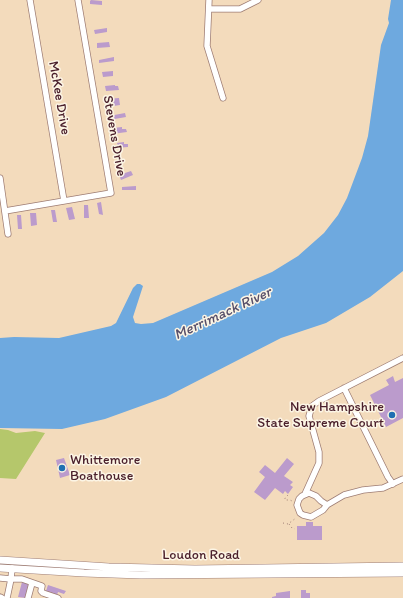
<!DOCTYPE html>
<html>
<head>
<meta charset="utf-8">
<style>
	body { margin:0 }
	canvas { display:block; background:#f3dbbc }
</style>
</head>
<body>
<canvas width="403" height="598"></canvas>
<script>
const context = document.querySelector('canvas').getContext('2d');
context.lineJoin = 'round';
function fill(path, color) { context.fillStyle = color; context.fill(path, 'evenodd'); }
const toPath = rows => new Path2D(rows.map(r => 'M' + r).join(''));
function strokePath(path, color, width, dash) { context.strokeStyle = color; context.lineWidth = width; context.lineCap = dash ? 'butt' : 'round'; context.setLineDash(dash || []); context.stroke(path); }
function label(font, color, halo, rows, align = 'center') {
  context.font = font + ' Itim,sans-serif'; context.lineWidth = 3; context.setLineDash([]); context.textBaseline = 'middle'; context.strokeStyle = halo; context.fillStyle = color; for (const [text, x, y, turn = 0] of rows) {
    context.save(); context.translate(x, y); context.rotate((+turn || 0) * Math.PI / 180); context.textAlign = isNaN(turn) ? turn : align; if (halo) context.strokeText(text, 0, 0); context.fillText(text, 0, 0); context.restore();
  }
}
fill(toPath([
	[0,429,8,430,16,433,35,431,45,433,16,479,0,478]
]), '#b5c76b');
fill(toPath([
	[391,0,403,0,403,271,370,297,326,323,281,338,166,397,105,419,62,429,0,428,0,338,14,337,59,338,111,326,116,323,133,288,137,284,140,284,143,286,133,317,135,323,141,324,153,323,272,272,298,256,324,233,338,215,347,198,362,158,368,136,381,45,389,23,388,19]
]), '#6ea9df');
fill(toPath([
	[91,0,102,1,102,5,90,4,90,1],
	[107,28,107,32,95,34,94,30],
	[109,42,110,47,97,48,97,43],
	[114,57,114,61,99,63,99,60],
	[113,71,113,76,103,77,102,72],
	[115,85,115,86,118,86,119,90,106,91,105,86],
	[119,98,120,105,107,107,106,99],
	[125,113,126,117,109,120,109,116],
	[122,127,122,129,126,129,127,132,112,134,112,131,114,131,113,128],
	[124,142,124,144,128,144,128,147,115,148,115,146,118,146,117,143],
	[131,171,133,175,121,180,119,175],
	[136,186,136,190,122,190,122,187],
	[101,202,103,215,99,214,97,203],
	[84,205,88,205,89,218,84,218],
	[72,207,75,219,69,220,66,208],
	[51,210,55,210,57,222,53,222],
	[30,213,36,213,37,225,31,226],
	[17,215,21,215,22,229,18,229],
	[393,376,395,382,403,378,403,418,386,427,370,395,389,385,386,380],
	[64,458,70,475,60,478,56,460],
	[287,458,294,464,284,476,293,482,290,485,293,487,288,494,285,491,283,494,275,488,265,500,254,492,265,477,259,472,265,465,275,473],
	[306,522,313,522,313,526,322,526,322,540,297,540,297,526,306,526],
	[22,582,30,585,26,598,18,597],
	[48,585,66,591,64,594,58,592,57,595,46,591],
	[301,590,306,590,306,593,310,593,310,598,301,598],
	[290,591,290,598,272,598,272,597,276,596,276,593]
]), '#bb9bcc');
const minor = toPath([
	[30,0,64,201],
	[209,0,207,46,223,98],
	[209,9,240,9,258,0],
	[0,178,8,234],
	[5,211,111,193,78,0],
	[344,388,388,477,393,484],
	[309,493,316,496,321,501,327,505,323,510,311,517,303,515,300,513,297,505,299,499,302,496,309,493],
	[305,494,319,463,319,452,309,416,312,406,319,401,403,358],
	[327,505,344,495,363,490,383,488,403,479],
	[0,578,11,579,12,568],
	[0,597,2,598],
	[7,598,11,579,22,579,42,586,41,591,43,593,58,598],
	[28,598,32,583]
]);
const major = toPath([
	[0,560,109,567,195,569,403,566],
	[0,568,84,573,141,575,403,573]
]);
strokePath(minor, '#9e7d74', 7);
strokePath(major, '#9e7d74', 8);
strokePath(toPath([
	[288,495,285,498,285,500,290,500,292,501],
	[283,523,288,524,296,518],
	[289,524,292,528,295,529]
]), '#9e7d74', 1, [1, 3]);
strokePath(minor, '#fff', 5.5);
strokePath(major, '#fff', 7);
for (const [x, y, r, color] of [
	[392,415,4,"#1f6fb2"],
	[62,468,4,"#1f6fb2"]
]) { const dot = new Path2D(); dot.arc(x, y, r, 0, 2 * Math.PI); context.fillStyle = color; context.fill(dot); strokePath(dot, '#fcf5e5', 1.5); }
label('14px', '#4a1f2b', '#fcf5e5', [
	["McKee Drive",59,98,80],
	["Stevens Drive",114,136,80],
	["Loudon Road",201,555]
]);
label('14px', '#4a1f2b', '#fcf5e5', [
	["New Hampshire",384,407],
	["State Supreme Court",384,423],
	["Whittemore",70,460,"left"],
	["Boathouse",70,476,"left"]
], 'right');
label('italic 15px', '#574f6a', '#fcf5e5', [
	["Merrimack River",223,314,-25]
]);
</script>
</body>
</html>
